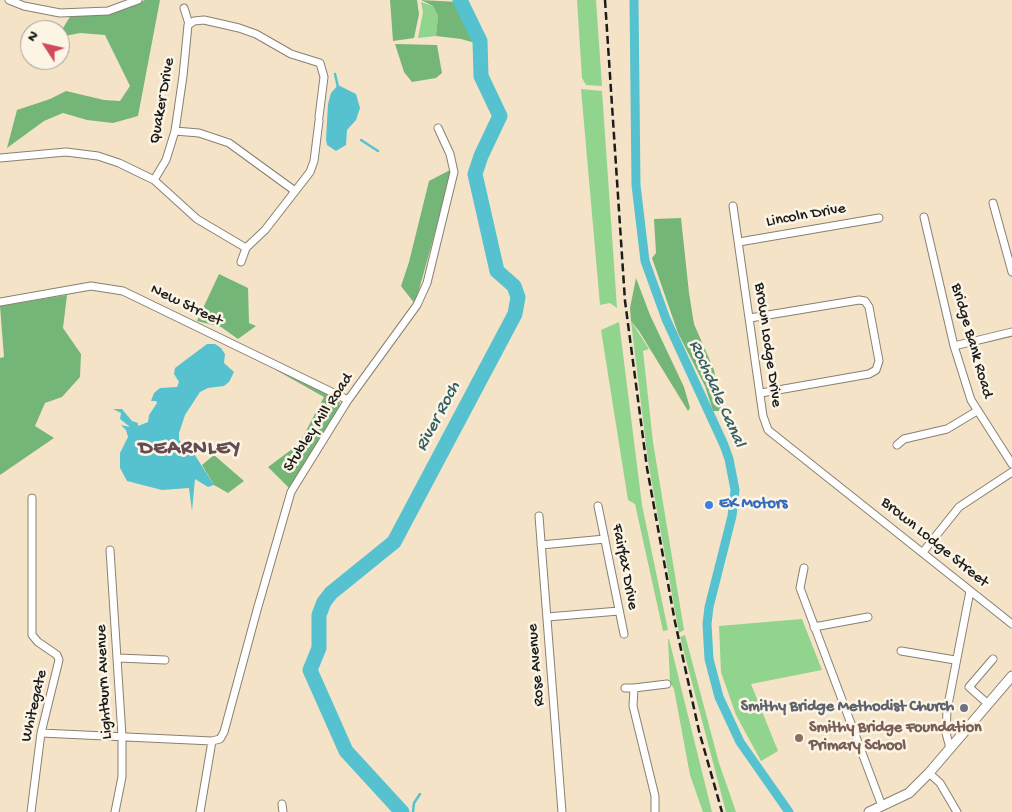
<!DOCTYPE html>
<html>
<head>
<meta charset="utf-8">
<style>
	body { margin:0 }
	#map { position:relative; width:1012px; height:812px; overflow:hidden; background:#f5e3c8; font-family:"Gochi Hand",sans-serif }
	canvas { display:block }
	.north { position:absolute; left:20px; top:20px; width:50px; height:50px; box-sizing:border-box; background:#fcf5e5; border:1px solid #a29e95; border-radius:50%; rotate:305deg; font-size:14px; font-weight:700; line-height:20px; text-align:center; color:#1c1c1c }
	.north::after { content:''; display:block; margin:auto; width:18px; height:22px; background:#d1495b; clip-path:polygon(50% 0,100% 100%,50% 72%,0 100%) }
</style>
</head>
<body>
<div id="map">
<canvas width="1012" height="812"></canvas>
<div class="north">N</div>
</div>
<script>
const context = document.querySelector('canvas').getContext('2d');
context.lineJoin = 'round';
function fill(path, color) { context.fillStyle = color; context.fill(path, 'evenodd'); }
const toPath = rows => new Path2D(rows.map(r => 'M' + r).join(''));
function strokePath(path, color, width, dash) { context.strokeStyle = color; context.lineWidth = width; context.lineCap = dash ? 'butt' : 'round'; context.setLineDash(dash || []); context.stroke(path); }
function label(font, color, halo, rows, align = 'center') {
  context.font = font + ' "Gochi Hand",sans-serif'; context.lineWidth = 5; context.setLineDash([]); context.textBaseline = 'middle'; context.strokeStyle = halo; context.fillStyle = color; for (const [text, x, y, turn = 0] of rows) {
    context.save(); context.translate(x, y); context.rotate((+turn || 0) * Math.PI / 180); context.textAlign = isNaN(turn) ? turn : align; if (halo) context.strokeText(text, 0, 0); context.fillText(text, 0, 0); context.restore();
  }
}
fill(toPath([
	[577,0,596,0,602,86,586,85,582,78],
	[421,2,433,6,438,16,436,36,418,38,423,12],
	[581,89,602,91,617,308,610,303,600,305],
	[631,321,649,349,643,351,653,442,684,630,679,633,648,461],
	[619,322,642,505,668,630,663,631,635,504,628,500,601,330],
	[802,619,822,670,751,684,778,751,761,761,736,715,721,672,719,626],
	[685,635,719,763,736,812,726,812,680,637],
	[668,639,669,639,712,812,703,812,690,775,674,689,670,682]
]), '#90d48d');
fill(toPath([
	[145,0,160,0,138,116,113,123,87,120,63,113,44,121,7,148,17,110,50,99,66,91,104,100,120,101,130,86,105,35,80,33,60,37,60,33,71,15,134,5],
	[390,0,417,0,419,14,414,38,393,41],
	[421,0,458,2,479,44,461,39,436,36,438,16,433,6],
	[395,44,437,45,442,73,436,78,412,82,404,72],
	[450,170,451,175,415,304,401,286,409,262,429,181],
	[681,218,689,293,694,324,714,370,722,411,713,411,705,386,678,333,652,258,656,253,654,219],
	[219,274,248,288,249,323,256,326,238,339,221,327,197,321],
	[636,278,650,315,684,387,690,408,688,411,639,331,631,321,630,308],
	[67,295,63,328,81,354,80,377,62,397,45,403,35,426,54,438,0,475,0,358,4,357,0,306],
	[277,368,338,397,340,402,339,410,290,489,268,467,299,444,324,397,276,370],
	[214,455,244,481,228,493,214,485,202,465]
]), '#74b678');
fill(toPath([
	[338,85,356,94,360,108,356,120,347,130,346,145,336,151,327,145,326,139,328,104,331,93],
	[207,344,215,344,221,348,225,354,224,363,234,372,229,382,224,386,208,388,200,392,185,415,179,433,179,440,193,452,214,485,208,487,195,479,192,511,189,488,162,490,127,481,120,468,120,453,128,437,126,430,121,425,130,427,120,419,121,413,113,409,122,409,132,421,138,423,138,426,148,422,149,415,157,403,156,401,151,401,154,393,160,388,177,387,179,382,174,374,175,368]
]), '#56c2cf');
strokePath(toPath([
	[335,74,338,87],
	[361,140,378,151],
	[413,812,414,803,420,794]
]), '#56c2cf', 2.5);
strokePath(toPath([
	[634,0,636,185,645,261,666,319,724,445,729,459,735,490,732,516,709,607,707,624,709,659,719,697,740,742,789,812]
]), '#56c2cf', 9);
strokePath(toPath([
	[402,812,346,751,310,670,319,648,319,615,324,602,331,593,394,542,515,314,518,297,514,286,497,271,475,174,481,156,500,116,481,76,480,41,460,0]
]), '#56c2cf', 15);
const minor = toPath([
	[9,0,24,6,60,13,108,11,138,0],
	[184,8,189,24],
	[175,131,199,133,229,143,295,191],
	[0,158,66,152,98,156,119,163,154,180,197,219,246,248],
	[154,180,166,160,175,131,183,76,188,25,194,21,204,20,239,28,256,34,291,54,320,63,324,77,319,117],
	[993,203,1012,272],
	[733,206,763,416,768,430,1012,624],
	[924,217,954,346,971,400,1012,464],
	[739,242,879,218],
	[241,262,246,248,265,230,310,172,314,161,319,121],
	[0,302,91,286,123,291,348,400],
	[750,318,859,300,865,301,869,307,879,361,876,370,869,374,761,393],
	[954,346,1012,332],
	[897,445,904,439,947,429,977,411],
	[598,506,624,634],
	[539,516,562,812],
	[541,545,605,539],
	[110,550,122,736,122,777,115,812],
	[923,552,959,507,1012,472],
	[804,568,800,588,882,806],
	[547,617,619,611],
	[814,627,868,617],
	[901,651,955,660],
	[119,658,165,660],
	[625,688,634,688],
	[988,704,969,687,993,659],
	[41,733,212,741,220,739,224,732,257,610,291,492,348,400,417,305,427,283,454,172,450,154,438,128],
	[950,748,946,733,947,710,970,591],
	[929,773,940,783,957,812],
	[282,804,283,812],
	[31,812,41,733,59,660,57,655,38,642,32,635,32,498],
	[200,812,212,741],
	[655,812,655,796,633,706,634,688,667,684]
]);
const tertiary = toPath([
	[869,812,909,793,929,773,1012,676]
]);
strokePath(minor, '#888072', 9);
strokePath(tertiary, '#888072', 11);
strokePath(minor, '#fff', 7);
strokePath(tertiary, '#fff', 9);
strokePath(toPath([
	[605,0,625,301,647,468,675,622,699,731,722,812]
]), '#1c1c1c', 2.5, [8, 4]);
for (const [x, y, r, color] of [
	[709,505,5,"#3f7fe0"],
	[964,708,5,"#6b7280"],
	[799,738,5,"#8d6e63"]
]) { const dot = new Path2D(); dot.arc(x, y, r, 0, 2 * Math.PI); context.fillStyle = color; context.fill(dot); strokePath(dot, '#fcf5e5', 2); }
label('16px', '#1c1c1c', '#fcf5e5', [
	["Quaker Drive",163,101,-80],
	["Lincoln Drive",806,216,-10],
	["New Street",186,306,26],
	["Bridge Bank Road",971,341,74],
	["Brown Lodge Drive",767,345,82],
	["Stubley Mill Road",319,423,-57],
	["Brown Lodge Street",934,543,39],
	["Fairfax Drive",624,567,79],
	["Rose Avenue",537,665,-95],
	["Lightburn Avenue",105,682,-93],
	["Whitegate",35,706,-77]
]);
label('bold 16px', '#366cbe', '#fcf5e5', [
	["EK Motors",719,505]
], 'left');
label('bold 16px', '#5b616d', '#fcf5e5', [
	["Smithy Bridge Methodist Church",954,708]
], 'right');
label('bold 16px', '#785e54', '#fcf5e5', [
	["Smithy Bridge Foundation",809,729],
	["Primary School",809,747]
], 'left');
label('italic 18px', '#335e64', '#fcf5e5', [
	["Rochdale Canal",716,394,66],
	["River Roch",439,417,-62]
]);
context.letterSpacing = '1px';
label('bold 21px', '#644a52', '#fcf5e5', [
	["DEARNLEY",190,450]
]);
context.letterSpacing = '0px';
</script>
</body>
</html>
